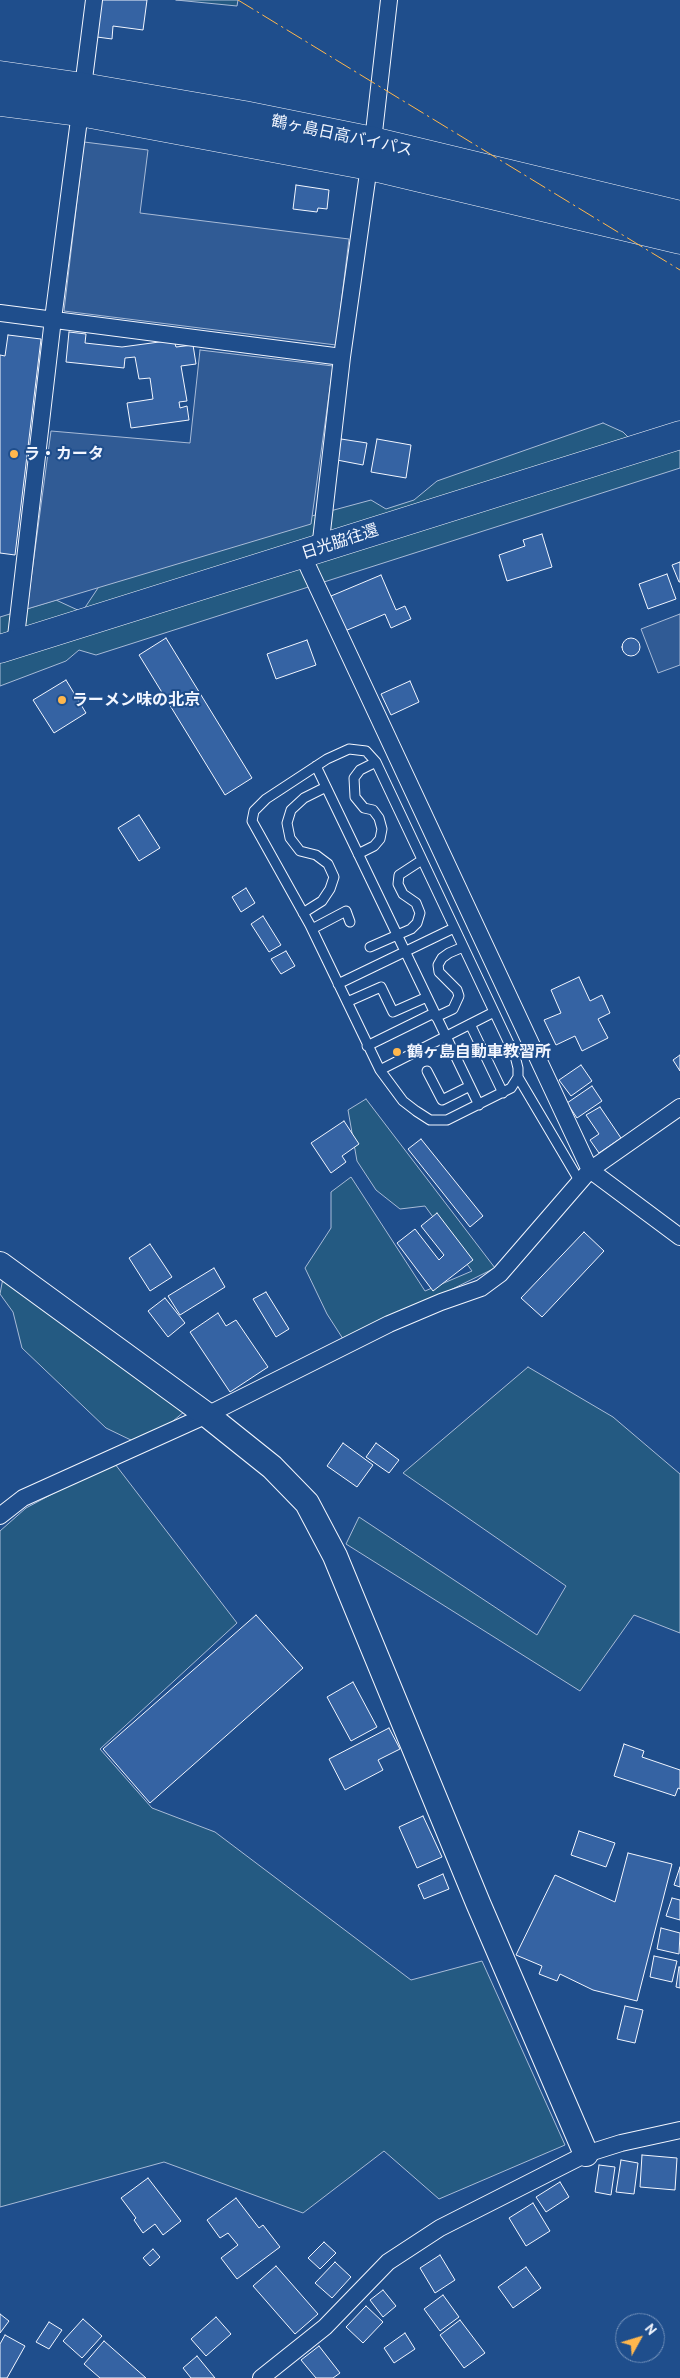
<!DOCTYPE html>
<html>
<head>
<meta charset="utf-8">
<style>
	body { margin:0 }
	#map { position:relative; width:680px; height:2378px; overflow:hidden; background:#1f4e8c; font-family:"PT Sans",sans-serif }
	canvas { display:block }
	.north { position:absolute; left:615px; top:2313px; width:50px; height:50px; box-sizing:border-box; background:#1f4e8c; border:1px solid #7391ba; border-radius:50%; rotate:51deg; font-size:14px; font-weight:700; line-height:20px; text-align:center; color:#f2f6ff }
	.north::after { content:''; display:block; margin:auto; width:18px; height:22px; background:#ffb74d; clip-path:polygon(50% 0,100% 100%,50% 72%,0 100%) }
</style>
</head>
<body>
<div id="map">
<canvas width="680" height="2378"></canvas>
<div class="north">N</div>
</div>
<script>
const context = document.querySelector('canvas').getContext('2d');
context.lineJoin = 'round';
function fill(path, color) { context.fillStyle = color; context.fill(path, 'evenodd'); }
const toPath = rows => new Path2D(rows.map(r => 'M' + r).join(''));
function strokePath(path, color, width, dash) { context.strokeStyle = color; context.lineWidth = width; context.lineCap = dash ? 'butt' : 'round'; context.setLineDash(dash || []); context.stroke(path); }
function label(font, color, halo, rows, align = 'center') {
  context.font = font + ' "PT Sans","Noto Sans JP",sans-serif'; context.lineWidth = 4; context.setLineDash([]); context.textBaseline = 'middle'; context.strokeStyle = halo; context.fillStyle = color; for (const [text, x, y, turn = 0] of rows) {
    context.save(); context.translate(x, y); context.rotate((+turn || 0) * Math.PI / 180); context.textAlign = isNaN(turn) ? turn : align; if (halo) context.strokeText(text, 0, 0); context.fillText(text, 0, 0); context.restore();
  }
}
const green = toPath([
	[176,0,238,0,237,6,176,0],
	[603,423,623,432,645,454,680,443,680,468,96,655,79,650,66,661,0,686,0,617,56,600,82,612,100,585,271,527,371,500,386,509,414,500,437,481,603,423],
	[366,1099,495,1268,345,1342,327,1314,305,1268,331,1228,331,1192,351,1177,425,1291,472,1271,425,1206,400,1209,376,1190,357,1161,348,1110,366,1099],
	[3,1278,185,1411,160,1432,135,1442,106,1428,22,1348,13,1312,0,1294,3,1278],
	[528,1367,613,1417,680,1474,680,1633,634,1615,580,1691,346,1544,359,1517,537,1635,566,1586,403,1473,528,1367],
	[115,1464,237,1623,100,1749,152,1808,215,1832,411,1980,482,1961,565,2145,439,2199,384,2151,303,2213,164,2162,0,2207,0,1531,26,1508,67,1486,115,1464]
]);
fill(green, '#245a82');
strokePath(green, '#a8bbd7', 1);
const parking = toPath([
	[84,142,148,150,140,213,349,239,336,345,64,311,84,142],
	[200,350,333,366,311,524,27,609,51,431,190,443,200,350],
	[680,614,680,665,658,673,641,629,680,614]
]);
fill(parking, '#305b95');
strokePath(parking, '#a8bbd7', 1);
const building = toPath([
	[102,0,147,0,143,30,113,26,112,39,97,37,102,0],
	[296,185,329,190,327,209,318,208,317,212,293,209,296,185],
	[69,332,86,334,85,343,122,347,174,340,176,347,193,345,196,364,181,366,187,401,179,402,180,408,187,406,189,420,131,428,127,403,153,399,150,378,139,379,135,357,125,358,124,368,66,362,69,332],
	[8,335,41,339,15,555,0,553,0,355,5,356,8,335],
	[341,439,367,443,363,465,337,460,341,439],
	[377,439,411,445,406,478,371,472,377,439],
	[542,534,552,567,507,581,499,555,525,546,523,540,542,534],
	[680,562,680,582,679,582,672,565,680,562],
	[667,574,676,599,648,609,639,584,667,574],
	[381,575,396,610,405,606,411,619,391,628,385,614,345,631,331,596,381,575],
	'622 647a9 9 0 1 1 18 0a9 9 0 1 1-18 0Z',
	[166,638,252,778,225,795,139,655,166,638],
	[307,640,316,665,276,679,267,654,307,640],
	[66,680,86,713,54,733,33,700,66,680],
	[410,681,419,702,391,715,381,694,410,681],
	[139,815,160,848,139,861,118,828,139,815],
	[246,888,255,903,241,912,232,897,246,888],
	[263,916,281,945,269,952,251,924,263,916],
	[286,951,295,966,281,974,271,959,286,951],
	[579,977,590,1001,602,995,610,1013,598,1019,608,1038,582,1051,575,1036,556,1045,544,1020,561,1013,551,990,579,977],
	[680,1055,680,1071,673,1060,680,1055],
	[581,1065,592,1081,571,1096,559,1080,581,1065],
	[592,1086,602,1101,577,1118,567,1103,592,1086],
	[600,1107,621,1138,599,1153,590,1140,599,1134,586,1115,600,1107],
	[344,1121,359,1144,342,1156,346,1162,331,1173,311,1143,344,1121],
	[421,1139,483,1216,470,1227,408,1149,421,1139],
	[437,1213,473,1260,433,1291,397,1243,415,1229,439,1260,444,1255,421,1226,437,1213],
	[584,1232,604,1251,542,1317,521,1298,584,1232],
	[150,1244,172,1277,150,1291,129,1258,150,1244],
	[214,1268,225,1287,180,1315,168,1296,214,1268],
	[266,1292,289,1329,276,1337,253,1299,266,1292],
	[165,1298,185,1323,168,1337,148,1311,165,1298],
	[218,1313,226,1326,236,1320,268,1367,230,1392,190,1332,218,1313],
	[343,1443,373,1465,357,1487,327,1466,343,1443],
	[376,1443,399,1460,389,1473,366,1457,376,1443],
	[256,1615,303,1668,150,1803,103,1749,256,1615],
	[353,1682,377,1727,351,1741,327,1697,353,1682],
	[389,1728,400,1749,378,1760,383,1770,345,1790,329,1759,389,1728],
	[624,1744,644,1751,642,1757,680,1770,680,1789,678,1788,675,1796,614,1776,624,1744],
	[423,1816,442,1857,417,1868,399,1827,423,1816],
	[579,1831,615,1843,606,1867,571,1855,579,1831],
	[628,1853,672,1864,637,2001,593,1990,560,1974,557,1981,539,1974,542,1966,516,1955,555,1875,615,1902,628,1853],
	[680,1867,680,1887,674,1885,680,1867],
	[443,1874,449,1889,424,1899,418,1885,443,1874],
	[672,1898,680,1900,680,1920,666,1916,672,1898],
	[661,1928,680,1933,679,1954,657,1949,661,1928],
	[654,1956,677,1961,672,1982,650,1977,654,1956],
	[679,1967,680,1967,680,1988,676,1987,679,1967],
	[625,2006,643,2010,635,2043,617,2039,625,2006],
	[642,2155,677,2158,675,2190,640,2187,642,2155],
	[621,2160,638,2163,634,2194,616,2192,621,2160],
	[599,2165,615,2167,611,2195,595,2192,599,2165],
	[148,2178,181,2221,163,2235,155,2224,143,2233,134,2220,136,2218,121,2198,148,2178],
	[560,2182,569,2197,546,2212,536,2197,560,2182],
	[236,2198,259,2228,263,2225,280,2247,237,2279,221,2258,238,2245,228,2233,220,2238,207,2220,236,2198],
	[533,2203,550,2231,526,2246,509,2218,533,2203],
	[324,2242,336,2253,320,2269,308,2258,324,2242],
	[153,2249,160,2257,150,2266,143,2258,153,2249],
	[440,2255,455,2280,435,2293,420,2268,440,2255],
	[335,2262,351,2277,332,2298,315,2283,335,2262],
	[276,2266,318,2314,295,2334,253,2286,276,2266],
	[526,2267,541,2288,513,2308,498,2287,526,2267],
	[383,2290,396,2306,383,2317,370,2300,383,2290],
	[443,2295,459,2317,440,2331,424,2309,443,2295],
	[366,2306,383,2322,363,2343,346,2327,366,2306],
	[0,2314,9,2321,0,2333,0,2314],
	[216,2317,231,2334,206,2356,191,2339,216,2317],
	[83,2319,102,2336,82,2358,63,2341,83,2319],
	[460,2320,485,2353,464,2368,440,2335,460,2320],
	[49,2322,62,2330,49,2349,36,2342,49,2322],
	[405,2333,415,2349,394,2363,384,2348,405,2333],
	[5,2335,25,2346,7,2378,0,2378,0,2344,5,2335],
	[104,2341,146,2378,100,2378,84,2364,104,2341],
	[319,2346,340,2373,333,2378,316,2378,301,2360,319,2346],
	[197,2356,215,2378,191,2378,183,2368,197,2356]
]);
fill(building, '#3563a3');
strokePath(building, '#f2f6ff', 1);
const lane = toPath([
	[349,749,366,751,376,762,515,1056,518,1068,518,1077,511,1088,447,1120,430,1120,416,1111,403,1101,380,1070,310,925,252,821,254,811,266,799,327,759,349,749],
	[316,766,479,1105],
	[358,854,374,846,380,839,382,829,379,818,373,810,364,808,355,797,354,778,360,770,376,762],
	[303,913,322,901,330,889,334,877,328,864,316,855,300,851,290,838,287,823,291,810,304,798,326,787],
	[312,929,346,911,350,922],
	[370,947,411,929,417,923,420,913,416,903,403,894,398,884,399,875,422,860],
	[338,984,454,928],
	[347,1002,381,987,393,1012,427,997],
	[436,1017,453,1009,459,996,457,990,439,972,438,965,442,958,449,953,463,947],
	[470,1024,503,1093],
	[367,1046,434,1013],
	[380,1070,494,1012],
	[427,1071,442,1100,470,1086],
	[518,1077,580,1182]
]);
const street = toPath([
	[83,87,94,0],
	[373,141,389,0],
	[0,313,342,357],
	[320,549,342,357,369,166],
	[302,554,590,1170,680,1237],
	[15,645,53,319,80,112],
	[0,1516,23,1498,207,1415,389,1324,441,1302,481,1288,500,1274,590,1170,680,1107],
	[261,2378,325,2327,388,2262,440,2228,586,2154,621,2143,680,2130]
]);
const secondary = toPath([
	[0,1264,207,1415,272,1467,307,1503,335,1556,478,1903,586,2154]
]);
const highway = toPath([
	[0,75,83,87,244,115,373,141,680,215],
	[0,102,80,112,369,166,680,240],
	[0,649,680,435]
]);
strokePath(lane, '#f2f6ff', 11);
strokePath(street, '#f2f6ff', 18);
strokePath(secondary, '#f2f6ff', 26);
strokePath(highway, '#f2f6ff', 29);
strokePath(lane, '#1f4e8c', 9);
strokePath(street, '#1f4e8c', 16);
strokePath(secondary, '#1f4e8c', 24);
strokePath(highway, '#1f4e8c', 28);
strokePath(toPath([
	[238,0,680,270]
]), '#ffb74d', 1, [18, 4, 2.5, 4]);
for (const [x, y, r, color] of [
	[14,454,5,"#ffb74d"],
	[62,700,5,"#ffb74d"],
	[397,1052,5,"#ffb74d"]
]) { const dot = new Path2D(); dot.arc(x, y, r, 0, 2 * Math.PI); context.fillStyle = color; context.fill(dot); strokePath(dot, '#1f4e8c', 2); }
label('16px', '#f2f6ff', '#1f4e8c', [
	["鶴ヶ島日高バイパス",342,136,12],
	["日光脇往還",340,542,-18]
]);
label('bold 16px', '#f2f6ff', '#1f4e8c', [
	["ラ・カータ",24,454],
	["ラーメン味の北京",72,700],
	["鶴ヶ島自動車教習所",407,1052]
], 'left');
</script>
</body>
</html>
